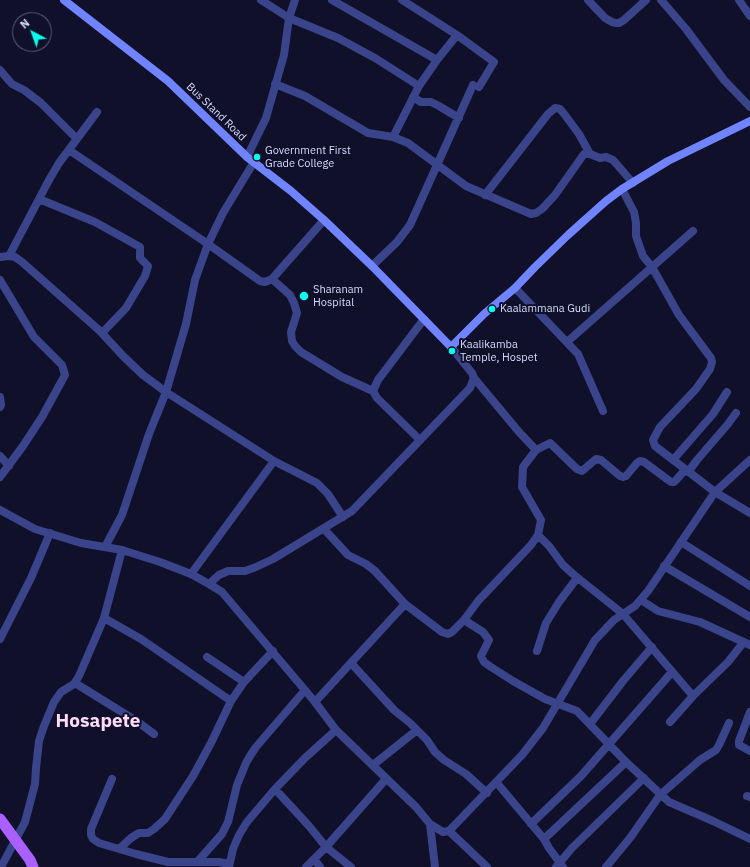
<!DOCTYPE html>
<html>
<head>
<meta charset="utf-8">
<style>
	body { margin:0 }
	#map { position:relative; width:750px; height:867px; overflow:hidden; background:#10102a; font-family:"IBM Plex Sans",sans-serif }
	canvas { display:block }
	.north { position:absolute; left:12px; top:12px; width:40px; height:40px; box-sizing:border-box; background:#10102a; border:1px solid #60617f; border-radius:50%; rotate:319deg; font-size:11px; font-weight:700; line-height:16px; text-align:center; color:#d9dbff }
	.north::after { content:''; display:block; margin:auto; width:14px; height:18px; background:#05ffef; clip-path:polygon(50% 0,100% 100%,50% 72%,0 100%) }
</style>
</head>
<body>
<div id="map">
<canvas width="750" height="867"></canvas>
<div class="north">N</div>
</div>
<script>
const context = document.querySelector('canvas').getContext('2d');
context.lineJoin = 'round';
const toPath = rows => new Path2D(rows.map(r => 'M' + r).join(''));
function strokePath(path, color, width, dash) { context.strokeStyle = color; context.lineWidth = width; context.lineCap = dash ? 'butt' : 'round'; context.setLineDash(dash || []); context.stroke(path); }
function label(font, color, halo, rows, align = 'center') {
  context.font = font + ' "IBM Plex Sans",sans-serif'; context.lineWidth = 4; context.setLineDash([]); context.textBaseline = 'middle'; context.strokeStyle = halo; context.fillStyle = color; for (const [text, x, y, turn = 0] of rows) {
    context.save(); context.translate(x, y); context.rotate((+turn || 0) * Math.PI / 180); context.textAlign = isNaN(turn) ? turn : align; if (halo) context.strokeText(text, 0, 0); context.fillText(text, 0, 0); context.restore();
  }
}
strokePath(toPath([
	[261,0,289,18,338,38,375,58,419,86],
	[332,0,437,60],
	[402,0,457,35,494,62,479,87],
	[588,0,605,18,612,22,615,23,619,23,624,20,646,0],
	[661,0,686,29,724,80,750,107],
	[0,70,12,84,24,90,41,103,77,139],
	[275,84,305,96,368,133,393,137,408,143,466,186,531,214,536,213,542,209,555,195,584,154,590,154,600,158,606,157,613,160,633,183],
	[413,97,421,102,431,102,439,106,459,118],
	[393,137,419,86,437,60,457,35],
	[69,150,208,244,260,281,265,282,272,279,324,220],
	[622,189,634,212,636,223,636,236,643,256,652,267,679,315,711,358,712,362,710,369,696,389,660,427,653,440,655,446,715,492,750,513],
	[485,195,548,114,555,108,560,109,565,115,579,134,590,154],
	[39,199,95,222,140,247,140,258,148,266,145,276,126,308,102,333],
	[9,256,49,180,59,163,97,112],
	[0,257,9,256,15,257,22,262,100,331,123,356,143,375,166,392,274,461,317,483,328,494,343,517],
	[372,266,397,242,410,225,473,85],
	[272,279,290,295,294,303,297,313,291,332,292,341,295,346,301,352,342,377,373,391],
	[0,280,34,337,62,365,65,375,42,417,23,446,0,477],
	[515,288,578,354,603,411],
	[567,342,693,231],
	[0,397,1,405,0,407],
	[420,440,377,398,373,391,378,380,424,319],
	[536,450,550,443,577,469,582,471,596,459,601,460,620,476,623,477,626,476,637,463,640,461,644,462,671,482,674,482,676,480,685,470],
	[0,456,9,466],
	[673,460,713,414,727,392],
	[688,472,697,460,728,424,736,413],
	[324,529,348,555,366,564,375,571,405,604,442,632,448,634,452,632,464,620,478,601,531,545,538,535,541,520,522,487,523,467,536,450,519,432,474,378],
	[538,535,549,546,563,565,573,574,623,614,693,696],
	[681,542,750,586],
	[664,566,750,617],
	[191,574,274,461],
	[641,600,658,611,700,622,750,645],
	[104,618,141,639,231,701],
	[464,620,483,632,489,640,481,656,484,662,491,667,513,681,545,699,577,711,626,762,669,802,713,821,750,839],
	[0,639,31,578,50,533],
	[537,651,546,623,559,602,577,578],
	[207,657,244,682],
	[351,663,394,710,410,723,427,740,435,752,444,760,466,774,487,793],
	[75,683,138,722,154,734],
	[315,702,405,604],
	[750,712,739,741,739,745,750,751],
	[670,722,693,696,728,662,743,643],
	[590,724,623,681,652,647],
	[373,765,417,730],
	[112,779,91,829,91,835,93,839,99,843,136,854,168,862,219,862,229,864],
	[497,783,544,839,549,848,563,867],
	[275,789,309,826,326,847,351,867],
	[747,796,750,797],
	[531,824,581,776,672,672],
	[449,831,487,867],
	[544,839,626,762],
	[119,849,131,838,139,833,148,833,154,829,165,819,193,776,211,743,231,701,244,682,273,651],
	[314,859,320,867],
	[198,861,222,834,228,822,237,785,246,763,250,756,256,747,305,690],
	[1,867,25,822,35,784,36,768,39,741,44,726,54,702,61,692,74,684,79,676,104,618,122,550],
	[229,867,233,849,239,835,247,822,275,789,305,758,336,730],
	[306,867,326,847,386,779],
	[556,867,572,848,644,778],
	[606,867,630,838,660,795,700,760,716,750,719,745,729,723]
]), '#3a448a', 8);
strokePath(toPath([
	[739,0,750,16],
	[247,157,266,118,284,55,289,18,295,0],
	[0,510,35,529,81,543,122,550,160,562,191,574,209,584,219,575,228,571,245,571,256,567,273,559,352,511,470,388,474,378,472,373,451,347],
	[105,547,122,515,149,434,166,392,186,324,195,280,208,244,223,213,254,162],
	[209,584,222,592,315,702,336,730,416,807,430,824,435,867],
	[430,824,443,832,449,831,522,755,543,728,595,640,614,620,635,606,648,591,715,492,750,460]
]), '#3a448a', 8);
strokePath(toPath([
	[64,0,168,81,247,157,291,191,324,220,372,266,451,347,484,314,515,288,535,267,568,235,606,201,622,189,668,161,750,121]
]), '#7084ff', 8);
strokePath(toPath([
	[0,819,30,860,33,867]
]), '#a960ff', 11);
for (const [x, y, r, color] of [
	[257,157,4,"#05ffef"],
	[304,296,5,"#05ffef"],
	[492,309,4,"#05ffef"],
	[452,351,4,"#05ffef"]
]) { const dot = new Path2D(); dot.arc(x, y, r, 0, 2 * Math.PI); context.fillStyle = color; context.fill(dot); strokePath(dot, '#10102a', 1.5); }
label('11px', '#d9dbff', '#10102a', [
	["Bus Stand Road",216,112,44]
]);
label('11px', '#d9dbff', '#10102a', [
	["Government First",265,151],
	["Grade College",265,164],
	["Sharanam",313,290],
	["Hospital",313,303],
	["Kaalammana Gudi",500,309],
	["Kaalikamba",460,345],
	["Temple, Hospet",460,358]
], 'left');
label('bold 19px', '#ffdbf8', '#10102a', [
	["Hosapete",98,722]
]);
</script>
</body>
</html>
